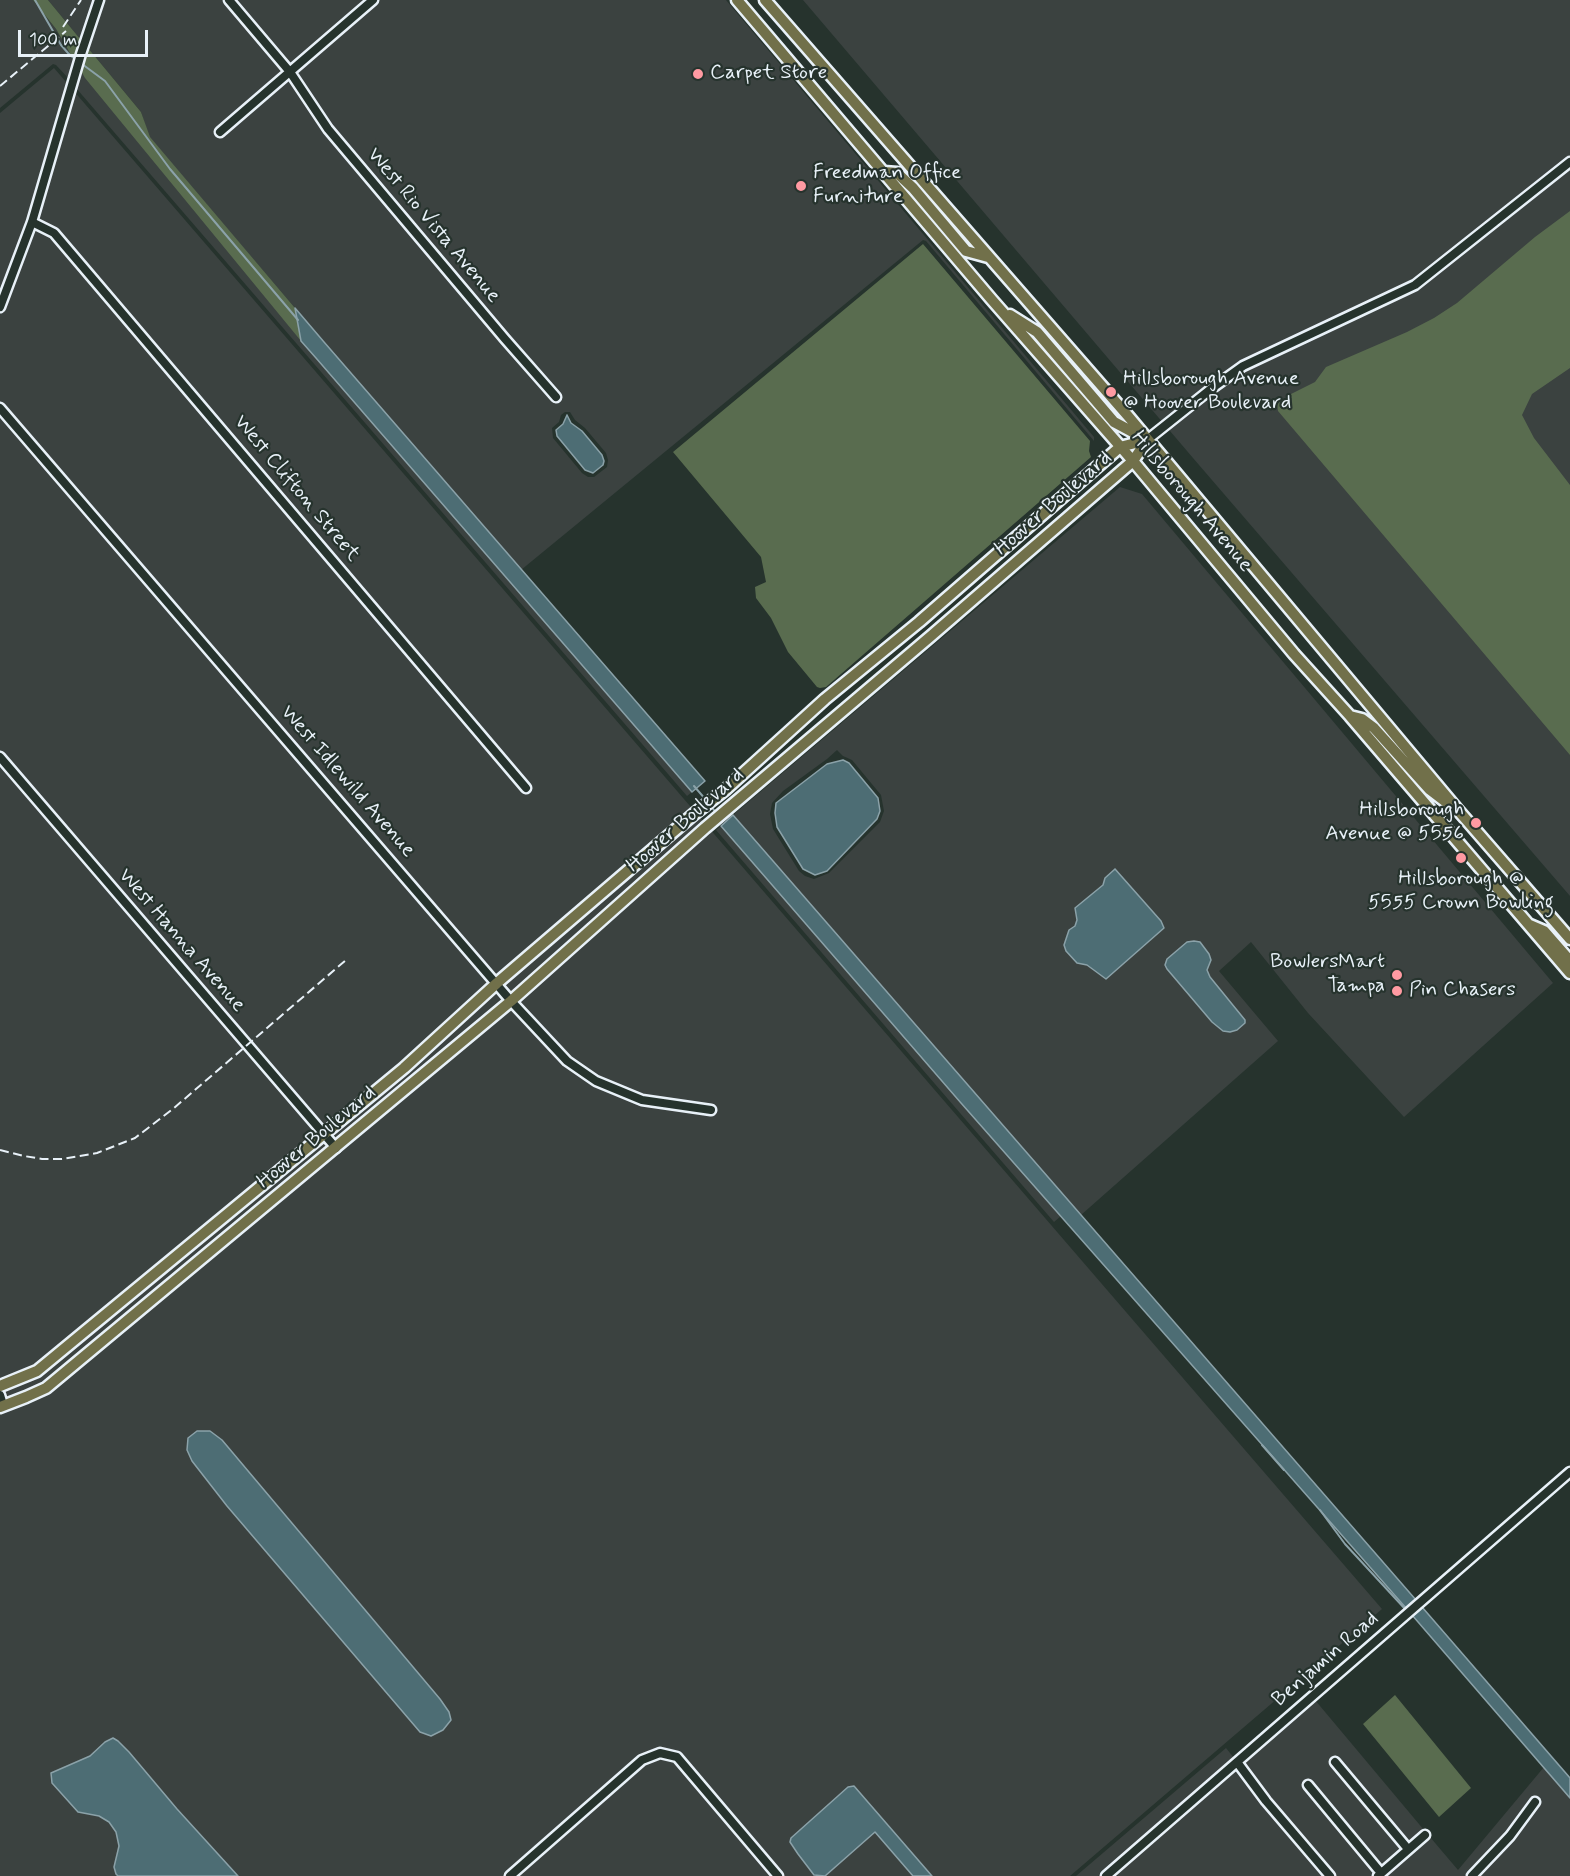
<!DOCTYPE html>
<html>
<head>
<meta charset="utf-8">
<style>
	body { margin:0 }
	#map { position:relative; width:1570px; height:1876px; overflow:hidden; background:#26332d; font-family:Mynerve,sans-serif }
	canvas { display:block }
	.scale { position:absolute; left:18px; top:30px; width:130px; height:27px; box-sizing:border-box; border:3px solid #e8f1f8; border-top:0; padding-left:8px; font-size:18px; line-height:21px; white-space:nowrap; color:#e8f1f8; -webkit-text-stroke:4px #26332d; paint-order:stroke }
</style>
</head>
<body>
<div id="map">
<canvas width="1570" height="1876"></canvas>
<div class="scale">100 m</div>
</div>
<script>
const context = document.querySelector('canvas').getContext('2d');
context.lineJoin = 'round';
function fill(path, color) { context.fillStyle = color; context.fill(path, 'evenodd'); }
const toPath = rows => new Path2D(rows.map(r => 'M' + r).join(''));
function strokePath(path, color, width, dash) { context.strokeStyle = color; context.lineWidth = width; context.lineCap = dash ? 'butt' : 'round'; context.setLineDash(dash || []); context.stroke(path); }
function label(font, color, halo, rows, align = 'center') {
  context.font = font + ' Mynerve,sans-serif'; context.lineWidth = 4.5; context.setLineDash([]); context.textBaseline = 'middle'; context.strokeStyle = halo; context.fillStyle = color; for (const [text, x, y, turn = 0] of rows) {
    context.save(); context.translate(x, y); context.rotate((+turn || 0) * Math.PI / 180); context.textAlign = isNaN(turn) ? turn : align; if (halo) context.strokeText(text, 0, 0); context.fillText(text, 0, 0); context.restore();
  }
}
fill(toPath([
	[0,0,33,0,56,29,74,60,69,79,56,65,53,64,0,108],
	[48,0,94,0,81,40],
	[103,0,222,0,283,72,213,132,219,138,288,79,324,132,501,343,555,404,562,397,509,336,332,126,296,72,380,0,726,0,1094,437,1094,441,926,241,923,240,521,570,324,342,149,137,141,112,88,48],
	[565,412,570,412,575,420,585,428,606,453,608,460,607,467,594,477,588,477,582,473,553,438,552,428,559,422,561,415],
	[235,0,366,0,290,65],
	[803,0,1570,0,1570,896,1193,458],
	[54,68,1382,1609,1070,1876,0,1876,0,113],
	[81,71,316,358,692,792,687,796,76,88],
	[1120,487,1142,494,1553,983,1404,1117,1308,1013,1251,942,1219,971,1278,1041,1081,1215,733,815],
	[837,750,843,756,852,760,881,795,884,811,880,822,829,873,814,879,805,876,799,871,773,829,770,814,772,803,783,791,827,759],
	[721,826,961,1103,1061,1216,1054,1222,716,830],
	[1315,1700,1424,1830,1409,1843,1336,1756,1328,1762,1401,1849,1382,1866,1309,1779,1301,1785,1375,1872,1370,1876,1336,1876,1270,1798,1243,1762],
	[1226,1748,1234,1758,1106,1870,1098,1876,1076,1876],
	[1544,1767,1570,1798,1570,1876,1478,1876,1514,1839,1542,1801,1535,1796,1507,1833,1465,1876,1384,1876,1430,1837,1458,1870],
	[1235,1769,1262,1805,1323,1876,1118,1876,1116,1873]
]), '#3b4240');
fill(toPath([
	[33,0,48,0,81,40,74,60,56,29],
	[88,48,141,112,150,137,295,308,301,341,85,78,81,71],
	[1570,211,1570,368,1532,394,1522,415,1534,438,1570,485,1570,755,1278,411,1277,404,1291,394,1315,382,1326,367,1407,332,1434,318,1457,303,1535,237],
	[923,244,1090,441,1089,451,1091,457,826,687,820,688,817,687,788,652,771,618,756,598,755,587,766,582,761,557,673,452],
	[1395,1695,1471,1788,1439,1817,1363,1724]
]), '#596c4f');
const water = toPath([
	[295,308,324,342,705,781,692,792,316,358,301,341,295,308],
	[567,415,571,423,582,431,602,455,604,461,603,465,593,473,585,470,557,436,556,430,563,424,567,415],
	[843,760,849,763,878,798,880,811,877,819,827,871,815,875,803,869,777,827,775,813,776,803,827,764,843,760],
	[733,815,1416,1600,1406,1608,961,1103,721,826,733,815],
	[1115,869,1161,921,1164,928,1106,979,1087,965,1077,963,1066,951,1064,945,1069,930,1075,926,1077,920,1075,908,1103,885,1105,878,1115,869],
	[1194,941,1200,942,1209,954,1211,960,1207,970,1210,977,1245,1020,1245,1023,1237,1030,1230,1032,1223,1031,1212,1022,1167,969,1165,965,1167,959,1187,942,1194,941],
	[197,1431,210,1431,222,1440,440,1699,449,1712,451,1720,443,1730,431,1736,420,1732,227,1506,192,1461,187,1450,188,1438,197,1431],
	[1422,1607,1570,1778,1570,1798,1412,1615,1422,1607],
	[113,1738,118,1741,129,1752,177,1809,238,1876,118,1876,116,1874,114,1867,119,1846,116,1832,109,1822,99,1816,78,1812,52,1783,51,1773,90,1756,105,1742,113,1738],
	[854,1786,932,1876,913,1876,875,1832,825,1876,814,1875,798,1854,790,1842,791,1838,848,1787,854,1786]
]);
fill(water, '#4d6d74');
strokePath(water, '#8ba2a9', 1.5);
strokePath(toPath([
	[35,0,61,45,68,53,77,61],
	[82,64,105,81,170,169,298,320],
	[694,786,706,800],
	[710,805,717,814],
	[1262,1445,1284,1470],
	[1320,1510,1345,1544,1406,1610]
]), '#8ba2a9', 2);
const minor = toPath([
	[229,0,290,72,328,129,505,339,556,397],
	[220,132,373,0],
	[32,222,54,233,526,788],
	[0,307,32,222,81,54,99,0],
	[0,408,511,1001,567,1061,596,1081,642,1100,711,1110],
	[1147,440,1211,389,1243,366,1415,285,1570,162],
	[0,757,336,1148],
	[0,1395,3,1405],
	[1237,1762,1266,1801,1330,1876],
	[1335,1762,1408,1849],
	[1308,1785,1381,1873],
	[510,1876,642,1760,660,1753,677,1757,778,1876],
	[1106,1876,1570,1472],
	[1378,1876,1425,1835],
	[1472,1876,1510,1836,1535,1802]
]);
const major = toPath([
	[737,0,992,300,1133,461,1294,654,1350,716,1570,973],
	[765,0,1128,416,1457,809,1570,939],
	[884,172,897,173,913,188,966,251,988,257],
	[1010,315,1037,332,1114,422,1142,437],
	[1350,716,1362,719,1374,728,1429,789,1446,802],
	[1530,925,1544,931,1570,961],
	[0,1386,37,1371,404,1068,497,983,694,814,726,789,825,699,919,622,1120,447,1147,440],
	[0,1407,26,1397,46,1388,511,1001,705,828,931,636,1133,461,1147,440]
]);
strokePath(minor, '#e8f1f8', 13);
strokePath(major, '#e8f1f8', 15);
strokePath(minor, '#26332d', 8);
strokePath(major, '#71704a', 10);
strokePath(toPath([
	[63,27,81,0],
	[0,86,66,31],
	[0,1150,24,1156,42,1159,62,1159,97,1153,135,1138,174,1108,346,960]
]), '#e8f1f8', 2, [9, 4.5]);
for (const [x, y, r, color] of [
	[698,74,6,"#ff9aa2"],
	[801,186,6,"#ff9aa2"],
	[1111,392,6,"#ff9aa2"],
	[1476,823,6,"#ff9aa2"],
	[1461,858,6,"#ff9aa2"],
	[1397,975,6,"#ff9aa2"],
	[1397,991,6,"#ff9aa2"]
]) { const dot = new Path2D(); dot.arc(x, y, r, 0, 2 * Math.PI); context.fillStyle = color; context.fill(dot); strokePath(dot, '#26332d', 2); }
label('21px', '#e8f1f8', '#26332d', [
	["Carpet Store",710,74],
	["Freedman Office",813,174],
	["Furniture",813,198],
	["Hillsborough Avenue",1123,380],
	["@ Hoover Boulevard",1123,404],
	["Hillsborough",1464,811,"right"],
	["Avenue @ 5556",1464,835,"right"],
	["Hillsborough @",1461,880,"center"],
	["5555 Crown Bowling",1461,904,"center"],
	["BowlersMart",1385,963,"right"],
	["Tampa",1385,987,"right"],
	["Pin Chasers",1409,991]
], 'left');
label('21px', '#e8f1f8', '#26332d', [
	["West Rio Vista Avenue",433,226,50],
	["West Clifton Street",296,489,50],
	["Hillsborough Avenue",1191,502,50],
	["Hoover Boulevard",1054,504,-41],
	["West Idlewild Avenue",347,782,49],
	["Hoover Boulevard",686,821,-41],
	["West Hanna Avenue",181,941,49],
	["Hoover Boulevard",317,1138,-40],
	["Benjamin Road",1326,1660,-41]
]);
</script>
</body>
</html>
